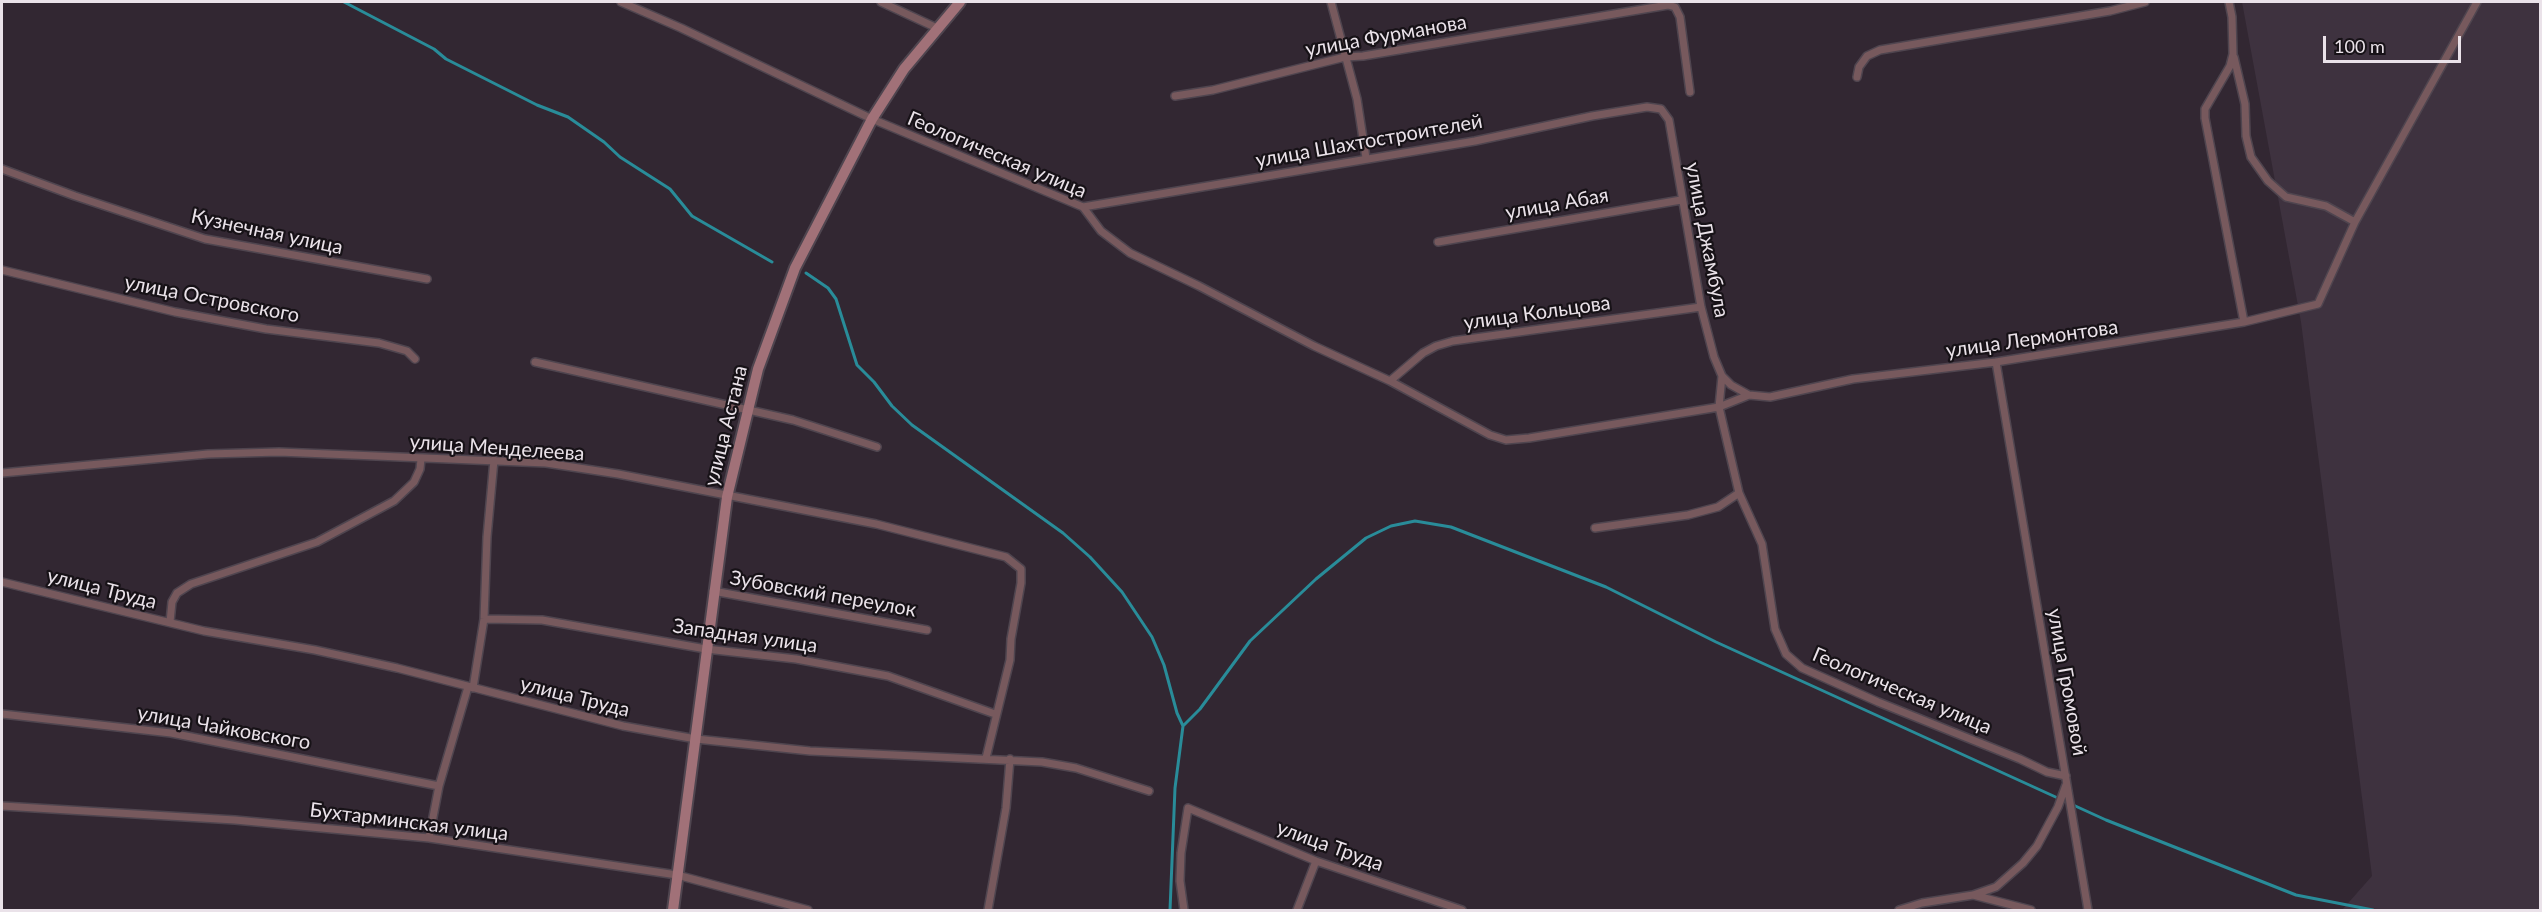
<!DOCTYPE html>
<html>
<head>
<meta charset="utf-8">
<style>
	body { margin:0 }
	#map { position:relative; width:2542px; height:912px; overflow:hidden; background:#322732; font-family:Lato,sans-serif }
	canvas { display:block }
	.frame { position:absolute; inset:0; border:3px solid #eae2e9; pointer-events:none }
	.scale { position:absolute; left:2323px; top:36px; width:138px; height:27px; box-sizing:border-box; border:3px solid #eae2e9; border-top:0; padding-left:8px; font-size:18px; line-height:21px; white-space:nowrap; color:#eae2e9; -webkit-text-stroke:4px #171217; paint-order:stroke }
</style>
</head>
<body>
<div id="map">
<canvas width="2542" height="912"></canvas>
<div class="frame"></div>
<div class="scale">100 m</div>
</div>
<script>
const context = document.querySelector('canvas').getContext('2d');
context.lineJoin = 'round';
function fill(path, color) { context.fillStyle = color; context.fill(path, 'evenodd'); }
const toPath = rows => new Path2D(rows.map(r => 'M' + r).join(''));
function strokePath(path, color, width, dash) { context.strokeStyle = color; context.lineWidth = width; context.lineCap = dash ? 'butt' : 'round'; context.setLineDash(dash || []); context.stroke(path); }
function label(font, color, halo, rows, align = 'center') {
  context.font = font + ' Lato,sans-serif'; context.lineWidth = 4.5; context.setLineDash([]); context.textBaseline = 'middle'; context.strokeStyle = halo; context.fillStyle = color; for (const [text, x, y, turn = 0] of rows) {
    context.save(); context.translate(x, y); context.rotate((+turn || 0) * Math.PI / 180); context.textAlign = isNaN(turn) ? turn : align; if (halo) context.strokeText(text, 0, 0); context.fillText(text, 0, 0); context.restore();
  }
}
fill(toPath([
	[2242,2,2540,2,2540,910,2342,910,2372,876,2301,322]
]), '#3e323f');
strokePath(toPath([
	[344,2,434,49,446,59,537,105,568,117,604,142,620,157,670,189,692,216,772,262],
	[806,273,828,288,836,299,857,365,874,382,892,406,912,425,1063,533,1090,557,1122,592,1152,637,1164,665,1177,713,1183,726],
	[1170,910,1175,788,1183,726,1200,709,1250,641,1316,579,1366,538,1391,526,1415,521,1451,527,1606,587,1716,642,2106,820,2296,895,2373,910]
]), '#298c99', 3);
const street = toPath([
	[621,2,681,28,872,119,1083,207,1101,231,1130,253,1199,286,1314,346,1390,381,1490,435,1506,440,1529,438,1719,407,1749,395],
	[881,2,939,29],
	[1331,2,1357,99,1366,158],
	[2229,2,2232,17,2233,54,2230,66,2205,109,2205,118,2244,322],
	[2234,57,2245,104,2246,136,2251,157,2268,181,2286,197,2326,206,2355,222],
	[1857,77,1859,67,1867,56,1880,50,2110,11,2145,2],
	[1175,96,1213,90,1345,57,1363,56,1668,5,1675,7,1680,17,1690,92],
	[2,169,75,196,205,239,427,279],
	[1083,207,1475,141,1592,116,1647,107,1661,109,1669,120,1701,307,1714,357,1722,376,1731,385,1749,395,1770,397,1853,379,1996,362,2244,322,2318,304,2355,222,2477,2],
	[1438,242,1681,200],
	[2,270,175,312,266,329,379,343,407,351,415,359],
	[535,362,793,420,877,447],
	[1996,362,2088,910],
	[1722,376,1719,407,1739,493,1762,544,1775,629,1786,654,1802,668,1878,702,2020,759,2047,772,2066,776],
	[1390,381,1423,353,1436,346,1453,341,1701,307],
	[2,473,208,454,279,452,546,463,618,474,876,524,1006,557,1021,569,1021,583,1011,639,1010,660,986,758],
	[1595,528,1688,515,1718,507,1739,493],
	[2,582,204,631,315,650,397,668,623,726,696,739,810,751,1042,762,1076,768,1149,791],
	[713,591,927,630],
	[484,619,542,620,706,649,796,659,888,676,995,714],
	[170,622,172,602,177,593,191,584,317,542,394,501,414,482,420,469,421,459],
	[473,688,484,619,487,537,494,460],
	[2,714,171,733,439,786],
	[2,806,235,820,429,838,677,875,808,910],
	[429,838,439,786,468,687],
	[1973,895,2031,910],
	[988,910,1006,808,1010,759],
	[1184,910,1180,881,1181,853,1188,808,1316,861,1462,910],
	[1297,910,1316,861],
	[1899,910,1922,903,1973,895,1996,887,2023,863,2037,846,2058,807,2066,785]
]);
const secondary = toPath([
	[673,910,727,497,758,369,795,268,872,119,904,69,960,2]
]);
strokePath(street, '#4f454f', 10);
strokePath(secondary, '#4f454f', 14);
strokePath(street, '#77595d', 7);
strokePath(secondary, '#a17178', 10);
label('20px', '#eae2e9', '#171217', [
	["улица Фурманова",1386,36,-10],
	["улица Шахтостроителей",1369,141,-10],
	["Геологическая улица",997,155,23],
	["улица Абая",1557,204,-10],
	["Кузнечная улица",267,232,12],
	["улица Джамбула",1707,240,79],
	["улица Островского",212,299,11],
	["улица Кольцова",1537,313,-8],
	["улица Лермонтова",2032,339,-8],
	["улица Астана",726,426,-76],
	["улица Менделеева",497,448,4],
	["улица Труда",102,589,14],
	["Зубовский переулок",823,594,10],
	["Западная улица",745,636,8],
	["улица Громовой",2067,682,80],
	["Геологическая улица",1902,691,23],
	["улица Труда",575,697,14],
	["улица Чайковского",224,728,10],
	["Бухтарминская улица",409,822,7],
	["улица Труда",1330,846,20]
]);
</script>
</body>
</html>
